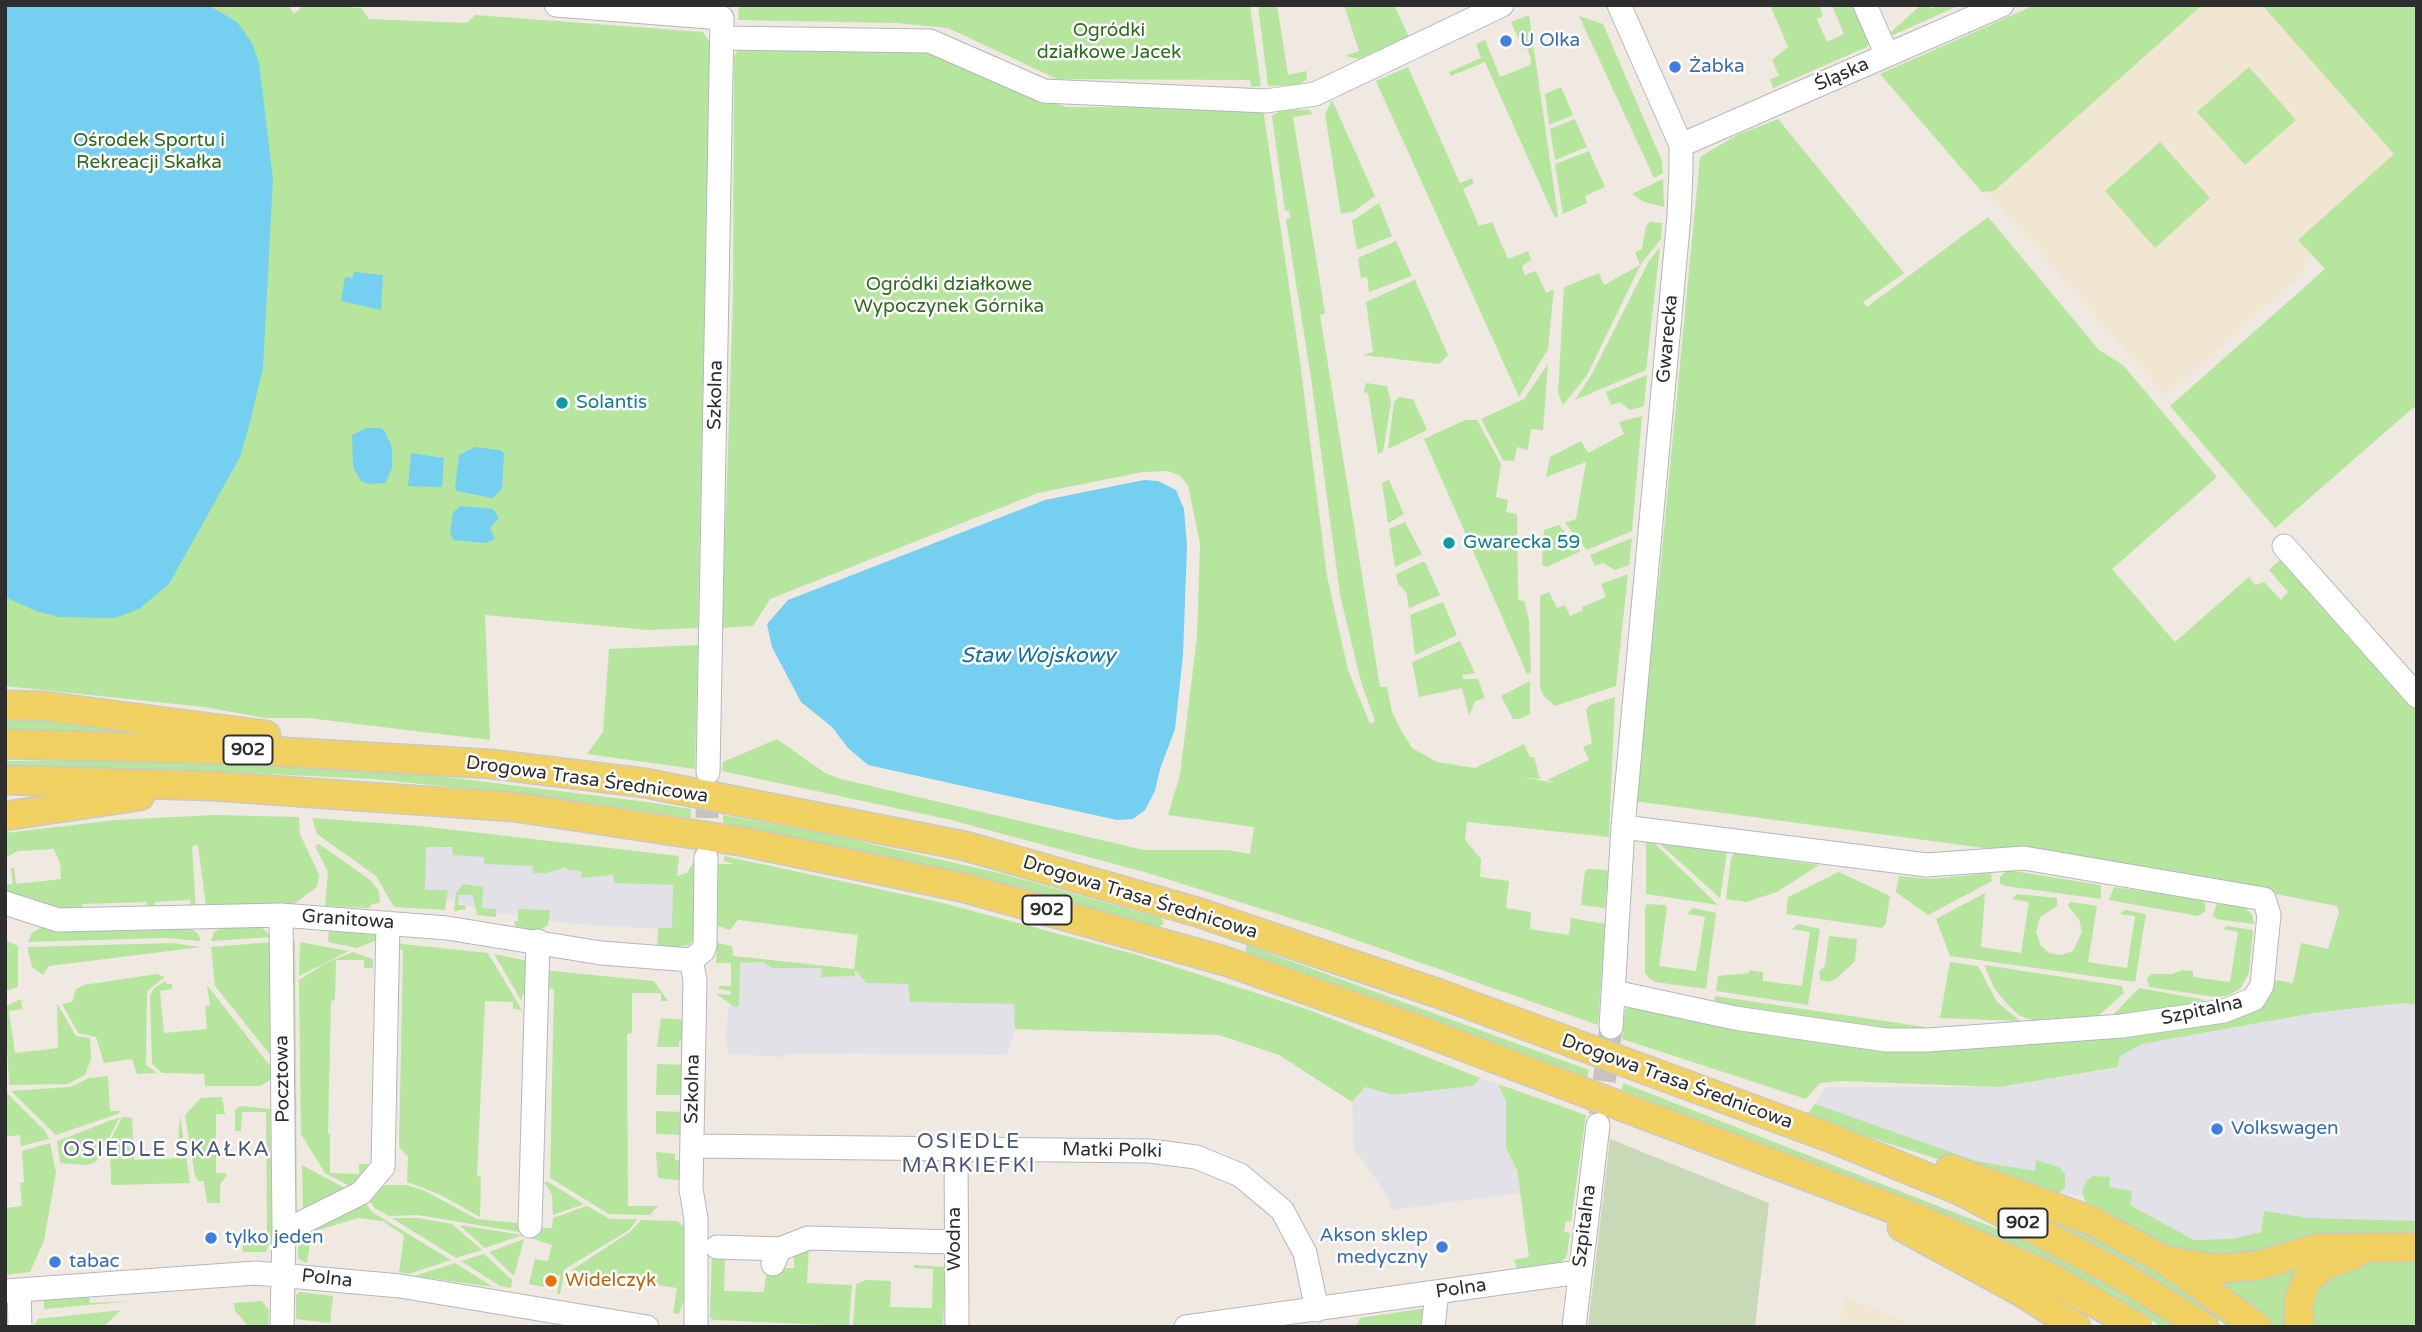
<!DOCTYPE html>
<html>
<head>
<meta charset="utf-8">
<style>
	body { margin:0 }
	#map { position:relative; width:2422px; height:1332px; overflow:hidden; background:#efe9e1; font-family:"Varela Round",sans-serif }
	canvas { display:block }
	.frame { position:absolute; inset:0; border:7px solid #2e2e2e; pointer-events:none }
</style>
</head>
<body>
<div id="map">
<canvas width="2422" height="1332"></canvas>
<div class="frame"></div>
</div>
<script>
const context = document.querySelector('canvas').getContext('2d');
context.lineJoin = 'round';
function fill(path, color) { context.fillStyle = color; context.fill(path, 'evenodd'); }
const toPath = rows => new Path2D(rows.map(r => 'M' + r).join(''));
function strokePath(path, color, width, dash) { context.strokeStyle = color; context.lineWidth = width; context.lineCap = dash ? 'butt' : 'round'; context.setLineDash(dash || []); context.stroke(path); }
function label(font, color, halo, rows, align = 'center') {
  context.font = font + ' "Varela Round",sans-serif'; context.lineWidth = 5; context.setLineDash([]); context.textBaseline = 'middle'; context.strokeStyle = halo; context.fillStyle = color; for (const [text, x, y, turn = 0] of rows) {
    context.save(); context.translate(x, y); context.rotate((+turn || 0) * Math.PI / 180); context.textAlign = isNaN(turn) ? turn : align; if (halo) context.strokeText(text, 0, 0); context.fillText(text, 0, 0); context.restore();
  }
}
fill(toPath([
	[425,846,460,848,675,884,673,930,565,923,481,910,425,891],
	[733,956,854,969,866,983,909,984,910,1002,1015,1004,1015,1029,1007,1055,789,1053,782,1057,728,1054,726,1035],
	[2404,1003,2417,1005,2417,1233,2296,1236,2264,1211,2261,1232,2231,1240,2194,1240,2131,1205,2054,1191,1813,1108,1826,1087,1999,1087,2118,1068,2120,1056,2142,1044,2314,1013],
	[1480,1078,1498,1084,1506,1101,1506,1148,1517,1170,1520,1193,1391,1210,1388,1197,1354,1148,1352,1102,1365,1087,1393,1095,1473,1086]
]), '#e3e1e8');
fill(toPath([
	[2191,5,2301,5,2417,148,2333,222,2301,275,2166,397,1979,183],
	[1844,1296,1918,1327,1839,1327]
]), '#f0e6d1');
fill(toPath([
	[5,5,288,5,294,14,304,5,324,5,361,8,369,19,467,23,475,15,703,32,710,43,698,628,648,630,485,615,490,740,308,718,265,718,204,707,5,686],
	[739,5,1250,5,1261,86,1251,87,1250,80,1057,79,948,28,896,23,738,20],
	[1258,5,1277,5,1288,75,1306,71,1307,79,1299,85,1268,86],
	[1344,5,1394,5,1409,37,1358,59,1345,56,1359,51],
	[1770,5,1824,5,1820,7,1823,16,1817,19,1827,42,1844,34,1832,5,1853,5,1869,43,1867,47,1773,88,1770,79,1779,76,1772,60,1788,47],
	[1921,5,1929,5,1931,9,1940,5,1960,5,1893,35,1890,33],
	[2035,5,2202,5,1994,191,1982,192,1880,74],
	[2262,5,2417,5,2417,409,2414,407,2275,528,2170,406,2325,269,2298,240,2394,154],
	[1529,15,1558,216,1555,218,1485,62,1451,76,1449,72,1481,58,1476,44,1485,40,1500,77,1530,65,1531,59,1527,48,1523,49,1511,22],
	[1579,16,1603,24,1662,161,1663,173,1654,178],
	[746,47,926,51,1065,107,1263,108,1300,361,1327,576,1348,670,1370,724,1375,721,1361,682,1340,595,1311,378,1286,220,1290,218,1289,210,1285,211,1272,116,1283,109,1310,110,1312,114,1293,117,1325,313,1320,315,1380,687,1387,687,1392,712,1402,732,1412,748,1437,762,1475,768,1524,744,1530,757,1534,757,1540,779,1521,777,1556,783,1547,780,1589,760,1583,747,1592,743,1586,710,1590,705,1615,697,1609,837,1467,822,1465,840,1481,859,1480,877,1509,881,1506,908,1531,912,1530,929,1569,935,1571,918,1605,924,1598,1025,1322,928,1148,873,947,819,722,771,723,762,777,739,825,773,841,779,1144,850,1228,850,1250,854,1254,827,1168,815,1180,775,1197,637,1200,544,1188,485,1179,475,1167,471,1143,472,1038,493,770,599,753,626,722,628,733,299,734,57,736,52],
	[1408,67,1460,183,1472,178,1474,183,1463,189,1479,226,1492,222,1508,259,1528,251,1531,260,1522,266,1525,275,1536,271,1546,293,1554,289,1548,349,1519,397,1376,81],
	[2249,67,2296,120,2245,165,2197,112],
	[1561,87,1573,115,1549,125,1545,94],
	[1332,100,1375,196,1355,211,1341,214,1325,114],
	[1575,119,1587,147,1555,160,1550,129],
	[1778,119,1904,273,1863,302,1867,307,1988,217,2099,350,2123,365,2217,477,2112,569,2175,642,2249,577,2255,585,2264,582,2281,600,2288,592,2269,570,2283,557,2417,708,2417,1005,2404,1003,2314,1013,2142,1044,2120,1056,2118,1067,2000,1087,1841,1081,1820,1083,1806,1099,1622,1039,1625,1010,1632,1005,1930,1044,2269,993,2275,980,2293,983,2301,943,2328,949,2339,913,2337,906,2270,893,2006,851,1634,801,1660,571,1700,157,1737,135],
	[2160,142,2210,198,2155,248,2105,191],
	[1589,151,1605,187,1585,196,1587,203,1563,214,1555,164],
	[1663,179,1664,207,1644,202,1632,194],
	[1379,203,1392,236,1357,250,1352,221],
	[1650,222,1662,223,1661,239,1641,264,1587,375,1563,405,1558,393,1564,287,1599,273,1604,285,1640,265,1635,252,1642,249,1646,226],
	[1396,241,1412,276,1369,292,1367,277,1361,278,1358,258],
	[1660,247,1646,370,1575,400,1592,374,1649,261],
	[1415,280,1448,355,1439,364,1363,355,1373,352,1366,302],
	[1548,364,1543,430,1531,429,1528,450,1517,447,1514,461,1503,460,1481,419,1524,399],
	[1647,375,1644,406,1630,410,1620,402,1611,405,1606,392],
	[1366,383,1387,386,1391,402,1383,452,1378,454,1368,393,1364,392],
	[1399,397,1413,399,1427,430,1388,449,1394,402],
	[1642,416,1632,531,1587,550,1565,523,1576,519,1586,462,1546,477,1550,457,1581,441,1588,453,1624,434,1619,422],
	[1465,420,1477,420,1501,464,1496,497,1508,500,1506,512,1517,514,1518,600,1524,601,1529,620,1531,672,1527,674,1424,439],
	[1389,480,1404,514,1388,523,1382,483],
	[1405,522,1422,554,1395,567,1389,529],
	[1559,525,1581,551,1547,567,1542,565,1544,530],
	[1632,538,1629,565,1615,570,1603,563,1595,566,1590,555],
	[1422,562,1425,562,1440,595,1409,608,1406,592,1398,584,1396,574],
	[1628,574,1616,686,1555,706,1543,695,1540,687,1540,596,1549,592,1557,608,1565,605,1570,616,1583,610,1582,607,1606,597,1601,584],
	[1443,602,1457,635,1415,655,1410,615],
	[1460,641,1475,673,1463,675,1463,679,1478,679,1485,698,1475,701,1469,716,1462,688,1419,697,1412,662],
	[698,645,695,769,587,754,603,732,609,649],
	[1530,681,1530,714,1520,719,1513,719,1501,696],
	[5,716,156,732,5,731],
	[106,760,270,764,422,774,647,802,691,809,691,818,554,798,374,779,162,769,5,769,5,761],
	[214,815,299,817,300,834,319,875,317,887,287,909,206,906,198,845,192,846,196,910,191,913,190,900,155,902,155,914,147,914,147,902,82,904,82,916,5,897,5,885,13,884,11,868,14,868,16,884,61,879,60,863,54,849,18,851,5,858,5,833,116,820],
	[723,815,831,835,999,873,1161,918,1164,923,1159,927,914,862,723,823],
	[312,818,420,826,679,856,677,876,687,873,695,859,694,940,689,945,657,951,658,928,672,928,673,885,614,883,613,875,581,878,581,871,567,870,567,867,546,873,533,873,533,866,484,864,484,857,453,855,452,847,426,847,425,890,448,890,445,910,394,907,376,876,317,834],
	[1646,841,1653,842,1718,905,1646,894],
	[1661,841,1727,852,1720,898,1660,844],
	[319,844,369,879,379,891,380,903,372,904,369,908,325,906,328,872,315,846],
	[1734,853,1819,865,1777,892,1747,902,1726,899,1731,859],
	[724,856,939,902,1138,955,1312,1011,1480,1078,1473,1086,1393,1095,1365,1087,1352,1102,1279,1055,1219,1035,1015,1029,1014,1004,910,1002,908,984,866,983,855,970,855,976,819,977,822,974,821,968,772,968,763,962,740,963,739,1006,735,1007,716,994,731,995,731,991,719,989,719,986,731,986,731,963,716,963,717,943,732,946,733,956,854,969,858,935,738,920,730,930,718,926,718,864,734,864,724,861],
	[1588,869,1607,870,1608,874,1605,908,1581,905,1585,871],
	[2007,870,2101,885,2101,899,2005,886,2000,884,2000,877],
	[1839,872,1890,896,1886,923,1882,928,1786,914,1788,897],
	[1991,873,1992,881,1928,915,1896,892,1899,876,1931,879],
	[463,884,483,887,482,908,496,909,496,917,477,915,473,895,459,895,458,905,465,905,466,909,454,911,456,893],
	[2114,887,2204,900,2206,911,2198,916,2109,900],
	[1985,893,1981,947,2021,953,2029,902,2012,899,2017,894,2057,898,2057,906,2040,917,2036,932,2041,946,2049,953,2061,955,2073,951,2082,932,2079,919,2068,906,2070,902,2097,906,2088,962,2127,968,2135,916,2120,914,2125,910,2146,914,2135,982,1950,956,1936,919],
	[2217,902,2244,906,2252,915,2254,924,2216,919,2213,915],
	[1647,904,1665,905,1667,908,1659,966,1696,971,1705,917,1688,914,1689,912,1693,908,1716,913,1706,989,1655,982,1648,977,1645,973,1645,908],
	[518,909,550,910,548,925,536,932,516,929,514,921,518,921],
	[1798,924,1820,929,1808,1005,1716,991,1718,976,1749,973,1749,970,1763,972,1763,981,1802,986,1810,932,1792,929],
	[259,925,272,937,211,941,214,932,222,927],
	[44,926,189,927,198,934,201,941,165,938,28,942,32,933],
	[2227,926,2253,930,2249,973,2240,989,2226,996,2216,997,2149,987,2147,979,2151,974,2172,974,2183,970,2193,971,2193,977,2230,982,2238,932,2223,929],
	[329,930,375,931,382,938,357,948,328,942],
	[1829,936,1857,939,1855,961,1837,978,1828,982,1820,980,1819,972,1825,966],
	[5,940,18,946,18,987,5,991],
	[272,942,271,1056,215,986,211,947],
	[289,942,295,942,297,1221,293,1219],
	[300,942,321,946,349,951,299,976],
	[173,943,201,947,49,966,43,975,32,967,28,951,28,947],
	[393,943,488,953,522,1010,513,1009,513,1002,485,1001,477,1176,481,1177,480,1217,441,1195,407,1182,408,1157,399,1147,403,950,392,949],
	[1247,945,1589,1070,1587,1079,1249,954,1245,951],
	[353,952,373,959,373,968,364,968,364,960,336,960,335,1000,331,1001,328,1133,330,1134,330,1173,359,1174,359,1164,368,1164,368,1175,355,1189,325,1173,301,1134,299,980,326,963],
	[494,954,533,962,533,995,523,994,521,1000],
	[1950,962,1978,966,1997,1002,2020,1021,1940,1018],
	[1984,965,2122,986,2124,993,2097,1017,2045,1024,2020,1016,2007,1004,1994,988],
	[542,970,654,981,668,1001,661,1001,661,993,632,993,632,1033,627,1034,628,1206,658,1206,650,1215,609,1214,550,1178,554,989,542,988],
	[156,974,165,977,147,991,146,1065,157,1073,137,1074,132,1059,104,1063,96,1037,78,1033,62,1004,72,1002,76,989,84,985],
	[166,981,167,984,172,984,172,989,160,991,164,1033,207,1029,205,1006,210,1005,207,985,271,1067,271,1080,260,1086,205,1086,204,1074,162,1073,152,1064,150,996,154,988],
	[2139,988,2205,1000,2184,1009,2112,1016],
	[1715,996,1925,1027,1924,1037,1713,1009],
	[21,999,22,1009,9,1011,15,1053,58,1048,57,1003,76,1036,90,1038,91,1059,85,1075,68,1084,9,1085,5,1007],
	[661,1018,688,1020,688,1041,679,1041,679,1047,657,1047],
	[657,1064,688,1065,687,1095,656,1095],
	[108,1076,110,1111,121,1111,118,1114,56,1135,11,1091,70,1087,89,1078],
	[1623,1083,2015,1236,2102,1281,2177,1327,2162,1327,2063,1267,2021,1247,1622,1090],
	[1498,1084,1586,1115,1571,1221,1566,1221,1564,1232,1570,1233,1567,1256,1562,1262,1517,1268,1514,1260,1529,1257,1517,1170,1506,1148,1506,1101],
	[7,1093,45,1131,49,1139,21,1146,20,1135,5,1137],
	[222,1097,225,1114,216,1114,216,1173,226,1173,226,1176,220,1185,220,1203,207,1203,204,1181,198,1181,195,1176,185,1115,201,1098],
	[1815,1104,1976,1161,2035,1171,2036,1160,2059,1167,2065,1174,2065,1188,2054,1196,1884,1142,1807,1115],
	[240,1106,270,1109,272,1238,266,1252,243,1252,242,1236,267,1235,266,1112,242,1112,241,1131,235,1131,235,1110],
	[656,1111,683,1112,687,1135,656,1134],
	[180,1116,190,1183,111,1185,110,1141,122,1117,132,1118,134,1160,177,1158],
	[120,1117,96,1162,86,1165,60,1163,57,1141],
	[50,1143,56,1172,44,1241,30,1272,5,1275,5,1208,22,1206,20,1183,24,1182,22,1151],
	[656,1152,675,1154,675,1160,686,1161,685,1181,658,1178],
	[302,1165,352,1192,303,1218],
	[2093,1176,2110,1177,2109,1187,2132,1191,2130,1205,2194,1240,2232,1239,2261,1232,2264,1211,2308,1218,2417,1221,2417,1239,2194,1260,2087,1207,2082,1192,2087,1180],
	[544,1182,548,1182,584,1204,553,1215,552,1195],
	[376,1185,406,1185,423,1190,477,1219,527,1224,525,1233,418,1215,389,1216,375,1208,364,1194],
	[362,1198,372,1212,451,1260,409,1274,399,1272,404,1236,383,1221,358,1218,312,1232,307,1263,298,1259,298,1232],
	[587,1206,610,1219,638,1219,629,1230,565,1269,560,1294,557,1294,560,1275,546,1279,544,1287,529,1284,535,1259,548,1261,552,1245,530,1238,532,1227,552,1228,553,1218],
	[2035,1213,2090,1231,2246,1327,2229,1327,2141,1270],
	[392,1218,418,1218,452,1224,482,1250,456,1258],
	[641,1220,677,1221,686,1228,687,1290,679,1314,673,1313,677,1288,570,1271,630,1232],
	[459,1225,523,1235,485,1248],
	[524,1239,514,1276,489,1252],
	[809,1245,807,1283,852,1285,849,1326,714,1320,710,1318,712,1250,725,1253,724,1291,764,1292,767,1268,794,1268,794,1254],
	[484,1254,512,1280,511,1288,500,1286,461,1261],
	[2417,1256,2417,1327,2306,1327,2308,1293,2355,1260],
	[2315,1257,2291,1327,2272,1327,2206,1278],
	[455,1263,493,1287,414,1276],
	[914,1265,946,1267,943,1326,853,1326,856,1284,866,1280,891,1281,890,1307,932,1308,933,1269,914,1268],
	[88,1292,90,1303,134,1301,44,1309,44,1297],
	[299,1292,333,1296,330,1323,296,1319,296,1295],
	[262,1301,269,1310,268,1327,249,1327,235,1311,234,1303],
	[1428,1308,1428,1327,1356,1327,1360,1318],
	[121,1310,103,1327,33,1327,38,1319]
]), '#b6e59e');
fill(toPath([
	[1610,1139,1769,1203,1755,1327,1588,1327]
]), '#c8d9b8');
fill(toPath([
	[5,5,208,5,237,22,252,43,259,63,273,179,263,368,249,426,240,457,169,584,139,609,115,618,59,617,36,611,5,597],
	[354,272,383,275,381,310,341,301,345,277,352,278],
	[366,428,380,428,385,431,392,448,392,469,385,483,369,484,361,481,353,467,352,435],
	[475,447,500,450,504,453,502,489,492,498,457,491,455,488,459,455],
	[411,453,444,458,442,487,408,486],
	[1144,480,1158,481,1176,490,1184,509,1187,546,1183,655,1175,729,1160,769,1155,791,1145,810,1133,819,1117,820,868,765,848,748,832,727,801,702,772,647,767,624,788,600,1045,500],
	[460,506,493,509,499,518,490,528,495,539,485,543,454,540,450,533,453,513]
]), '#75cff0');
strokePath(toPath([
	[706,852,708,781],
	[1600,1115,1611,1027]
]), '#c8c4bd', 23, [23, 11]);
const minor = toPath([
	[556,5,722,18,708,772],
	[1865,5,1887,55],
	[722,38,930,41,1044,91,1266,101,1315,94,1502,5],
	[1681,145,2002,5],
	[2284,546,2417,696],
	[5,903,58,920,281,915,447,928,601,953,691,960],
	[281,915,284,1227,282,1327],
	[691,960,695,980,691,1189,696,1219,696,1327],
	[691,960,703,951,705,945,706,858],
	[1614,992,1735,1018,1886,1040,1928,1040,2122,1026,2224,1011,2254,999,2262,985,2269,915,2264,899,2024,858,1927,865,1623,827],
	[1611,1027,1623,827,1679,216,1681,170,1681,145,1619,5],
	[692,1146,1150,1151,1196,1157,1240,1175,1282,1210,1305,1253,1317,1310],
	[956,1150,957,1327],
	[530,1226,538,941],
	[284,1227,299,1224,361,1193,383,1167,388,923],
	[717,1247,780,1249],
	[773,1264,780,1249,808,1238,954,1242],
	[19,1290,20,1327],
	[5,1291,256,1273,400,1286,647,1327],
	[1186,1327,1579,1272],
	[1433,1327,1437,1293],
	[1574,1327,1598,1125]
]);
const major = toPath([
	[5,705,44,706,266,735],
	[5,744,251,750,491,764,645,783,965,846,1197,912,1437,993,1831,1138,1963,1192,2117,1273,2204,1327],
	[5,780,212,786,514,807,745,842,965,888,1225,961,1406,1025,1912,1216,2048,1276,2137,1327],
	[5,816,140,796],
	[1950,1169,2092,1221,2166,1261,2257,1327],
	[1902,1227,2023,1293,2076,1327],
	[2169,1261,2218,1269,2260,1265,2318,1248,2417,1247],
	[2299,1327,2299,1300,2307,1280,2325,1265,2355,1254]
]);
strokePath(minor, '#b4b7c1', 25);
strokePath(major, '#c9c9c9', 31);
strokePath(minor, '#fff', 23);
strokePath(major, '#f2d163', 28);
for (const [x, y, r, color] of [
	[1506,41,7,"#3f7fe0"],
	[1675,67,7,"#3f7fe0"],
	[562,403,7,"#0f9aa8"],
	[1449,543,7,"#0f9aa8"],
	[2217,1129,7,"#3f7fe0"],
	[211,1238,7,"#3f7fe0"],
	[1442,1247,7,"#3f7fe0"],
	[55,1262,7,"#3f7fe0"],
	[551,1281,7,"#e8710a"]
]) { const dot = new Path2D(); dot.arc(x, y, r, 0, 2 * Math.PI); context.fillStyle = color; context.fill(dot); strokePath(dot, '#fff', 2.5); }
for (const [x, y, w] of [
	[248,750,49],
	[1047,910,49],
	[2023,1223,49]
]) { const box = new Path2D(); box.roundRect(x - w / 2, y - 14.5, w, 29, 5); context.fillStyle = '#fff'; context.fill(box); strokePath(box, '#2e2e2e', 2); }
label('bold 18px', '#2e2e2e', null, [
	["902",248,750],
	["902",1047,910],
	["902",2023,1223]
]);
label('19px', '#2c6e1b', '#fff', [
	["Ogródki",1109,31],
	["działkowe Jacek",1109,53],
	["Ośrodek Sportu i",149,141],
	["Rekreacji Skałka",149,163],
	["Ogródki działkowe",949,285],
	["Wypoczynek Górnika",949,307]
]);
label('19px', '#366cbe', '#fff', [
	["U Olka",1520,41],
	["Żabka",1689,67],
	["Volkswagen",2231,1129],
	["Akson sklep",1428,1236,"right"],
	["medyczny",1428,1258,"right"],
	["tylko jeden",225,1238],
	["tabac",69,1262]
], 'left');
label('19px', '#2e2e2e', '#fff', [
	["Śląska",1842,75,-24],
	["Gwarecka",1668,339,-85],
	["Szkolna",716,395,-89],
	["Drogowa Trasa Średnicowa",587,780,8],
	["Drogowa Trasa Średnicowa",1140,898,17],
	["Granitowa",348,920,4],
	["Szpitalna",2202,1011,-12],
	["Pocztowa",283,1079,-91],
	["Drogowa Trasa Średnicowa",1677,1082,20],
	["Szkolna",693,1089,-89],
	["Matki Polki",1112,1151,1],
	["Szpitalna",1585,1226,-83],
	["Wodna",955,1239,-90],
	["Polna",327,1279,6],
	["Polna",1461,1289,-8]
]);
label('19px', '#0d838f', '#fff', [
	["Solantis",576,403],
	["Gwarecka 59",1463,543]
], 'left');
label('19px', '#c56008', '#fff', [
	["Widelczyk",565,1281]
], 'left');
label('italic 21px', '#0d6fa3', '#fff', [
	["Staw Wojskowy",1038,656]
]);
context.letterSpacing = '2px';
label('21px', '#4d5680', '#fff', [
	["OSIEDLE",969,1142],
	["MARKIEFKI",969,1166],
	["OSIEDLE SKAŁKA",167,1150]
]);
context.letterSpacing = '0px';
</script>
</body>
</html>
